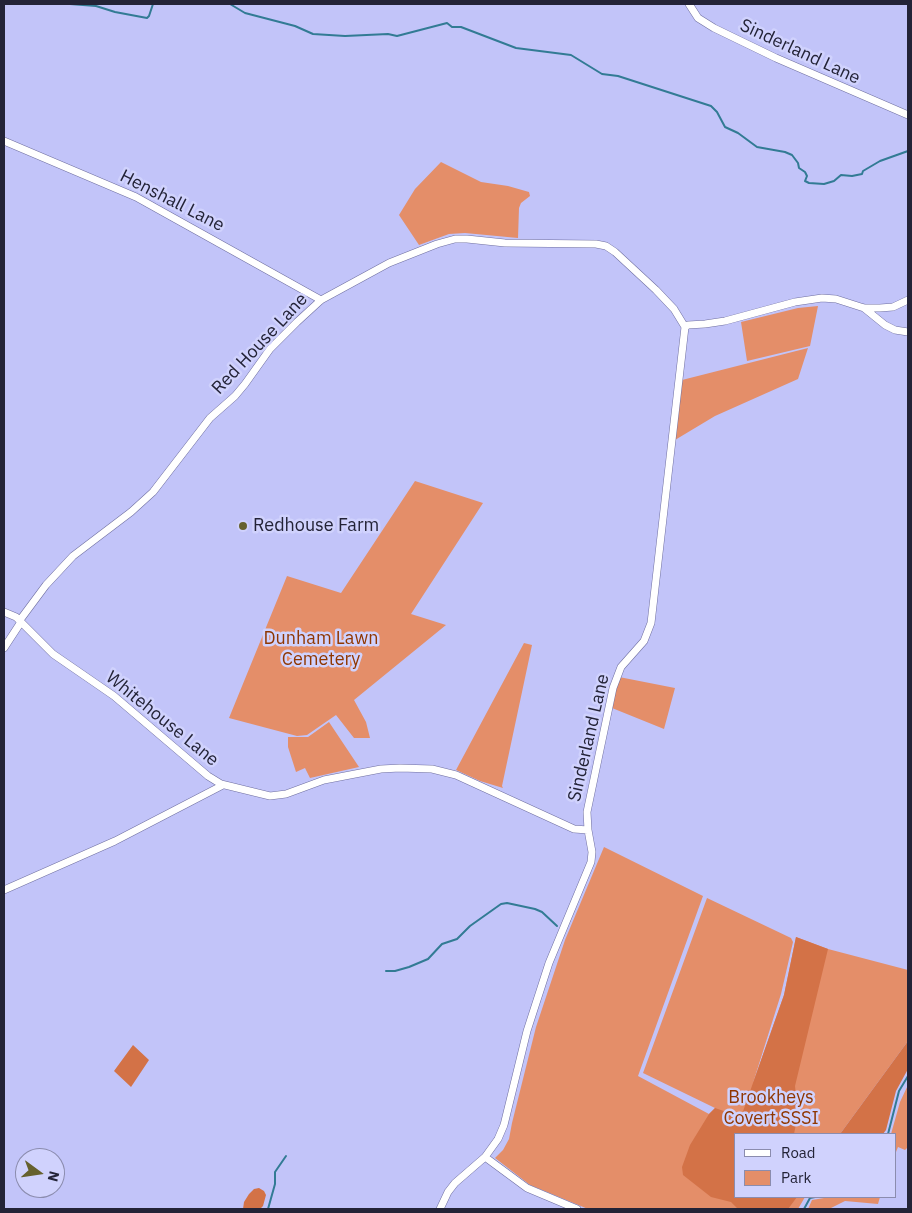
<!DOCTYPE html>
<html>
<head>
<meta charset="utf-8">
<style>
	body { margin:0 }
	#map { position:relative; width:912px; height:1213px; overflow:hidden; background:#c2c4f9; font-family:"IBM Plex Sans",sans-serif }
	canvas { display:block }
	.frame { position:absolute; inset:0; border:5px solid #232337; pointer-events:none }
	.legend { position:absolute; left:734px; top:1133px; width:162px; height:65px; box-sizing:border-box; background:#d0d2fd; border:1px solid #8b8cae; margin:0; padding:6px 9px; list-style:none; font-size:15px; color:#232337 }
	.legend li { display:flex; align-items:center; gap:10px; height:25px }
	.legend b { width:25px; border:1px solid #8b8cae }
	.north { position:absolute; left:15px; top:1148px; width:50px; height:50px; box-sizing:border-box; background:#d0d2fd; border:1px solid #8b8cae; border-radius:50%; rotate:104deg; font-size:14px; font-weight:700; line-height:20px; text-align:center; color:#232337 }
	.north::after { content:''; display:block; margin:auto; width:18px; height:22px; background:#66612e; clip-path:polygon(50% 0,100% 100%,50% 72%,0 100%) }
</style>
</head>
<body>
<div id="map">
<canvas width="912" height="1213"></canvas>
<div class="frame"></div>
<ul class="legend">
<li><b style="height:6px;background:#fff"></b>Road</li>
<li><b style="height:14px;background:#e48e69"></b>Park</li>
</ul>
<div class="north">N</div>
</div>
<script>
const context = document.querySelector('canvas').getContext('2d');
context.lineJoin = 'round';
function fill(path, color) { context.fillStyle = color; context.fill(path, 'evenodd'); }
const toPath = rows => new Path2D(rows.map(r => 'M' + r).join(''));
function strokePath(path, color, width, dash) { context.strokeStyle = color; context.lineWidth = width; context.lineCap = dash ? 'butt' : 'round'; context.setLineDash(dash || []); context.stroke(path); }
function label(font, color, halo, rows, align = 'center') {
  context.font = font + ' "IBM Plex Sans",sans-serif'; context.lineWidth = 5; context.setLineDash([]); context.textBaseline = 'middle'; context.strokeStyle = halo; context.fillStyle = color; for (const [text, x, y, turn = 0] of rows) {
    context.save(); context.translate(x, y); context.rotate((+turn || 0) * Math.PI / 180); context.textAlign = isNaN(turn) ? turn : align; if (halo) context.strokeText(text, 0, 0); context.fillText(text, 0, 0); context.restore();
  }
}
fill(toPath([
	[441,162,481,182,508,186,529,192,530,196,521,203,519,208,518,238,465,233,449,234,419,245,399,215,415,189],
	[818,306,810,346,747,361,741,322,798,308],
	[808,348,798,379,715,416,675,440,682,380],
	[415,481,483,503,411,614,446,625,354,700,366,722,370,738,354,738,336,715,307,735,297,736,229,718,287,576,341,593],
	[524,643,532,645,502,786,503,788,480,781,456,770],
	[619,677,675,688,664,729,612,708],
	[329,722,359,767,310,778,305,768,296,772,288,747,288,737,308,737],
	[604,847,703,896,638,1076,709,1114,715,1108,643,1073,707,898,791,938,793,942,781,994,753,1083,784,995,796,937,828,949,908,970,908,1041,840,1134,736,1134,736,1197,805,1197,798,1209,588,1209,530,1185,495,1158,503,1150,509,1139,512,1123,536,1027,565,940],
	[908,1085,908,1147,905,1150,898,1147,896,1152,896,1134,891,1134,900,1102],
	[830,1197,880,1197,878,1204,845,1201,829,1209,808,1209,812,1200]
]), '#e48e69');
fill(toPath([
	[796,937,828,949,795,1086,798,1114,794,1134,736,1134,736,1197,797,1197,788,1209,738,1209,731,1202,711,1197,683,1175,682,1167,690,1145,709,1114,715,1108,741,1117,784,995],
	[908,1041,908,1069,896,1091,886,1130,883,1134,840,1134],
	[133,1045,149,1060,131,1087,114,1071],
	[259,1188,264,1191,266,1195,263,1206,260,1209,243,1209,244,1202,249,1194,254,1189]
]), '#d37247');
strokePath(toPath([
	[70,4,96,6,115,12,147,18,149,16,153,4],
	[230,4,245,13,295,26,313,34,345,36,388,34,397,36,447,23,452,27,461,27,516,48,571,55,602,74,618,76,711,106,717,112,725,127,738,133,757,147,785,152,792,155,798,163,799,168,805,172,807,176,805,181,809,183,824,184,834,181,841,175,852,176,862,174,863,171,880,161,908,151],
	[386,971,395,971,409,967,428,959,442,944,457,939,470,926,501,904,507,903,535,909,542,912,557,926],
	[888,1134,899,1091,908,1076],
	[268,1209,275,1184,275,1172,286,1156],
	[804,1209,810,1198,815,1197]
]), '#327b94', 2);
const minor = toPath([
	[689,4,698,18,714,28,776,58,908,115],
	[4,141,136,197,321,300],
	[864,308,885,325,895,330,908,332],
	[4,612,16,617,53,654,114,696,208,776,221,784,270,796,286,794,324,780,381,769,400,768,432,769,456,775,574,829,588,830],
	[20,620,46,585,73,556,131,512,153,492,210,418,235,396,245,384,270,349,297,322,321,300,389,263,437,244,455,239,467,239,505,243,596,244,606,246,615,252,656,290,674,309,685,327],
	[4,648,21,622],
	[4,890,115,841,223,785],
	[485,1157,527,1188,577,1209],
	[440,1209,448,1192,455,1183,485,1157,498,1139,504,1125,527,1031,549,963,591,862,592,852,588,830,587,812,613,688,621,667,644,641,651,623,685,327,688,325,705,324,725,321,795,302,822,298,836,299,864,308,880,308,893,307,908,300]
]);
strokePath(minor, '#6f6fa0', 8);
strokePath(minor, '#fff', 7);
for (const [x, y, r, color] of [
	[243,526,5,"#66612e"]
]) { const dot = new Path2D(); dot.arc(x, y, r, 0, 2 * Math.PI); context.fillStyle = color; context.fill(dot); strokePath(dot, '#d0d2fd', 2); }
label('18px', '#232337', '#d0d2fd', [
	["Sinderland Lane",800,52,25],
	["Henshall Lane",172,201,27],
	["Red House Lane",260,344,-47],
	["Whitehouse Lane",162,719,39],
	["Sinderland Lane",589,738,-77]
]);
label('18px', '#232337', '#d0d2fd', [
	["Redhouse Farm",253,526]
], 'left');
label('18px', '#8f3601', '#d0d2fd', [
	["Dunham Lawn",321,639],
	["Cemetery",321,660],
	["Brookheys",771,1098],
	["Covert SSSI",771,1119]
]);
</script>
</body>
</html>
